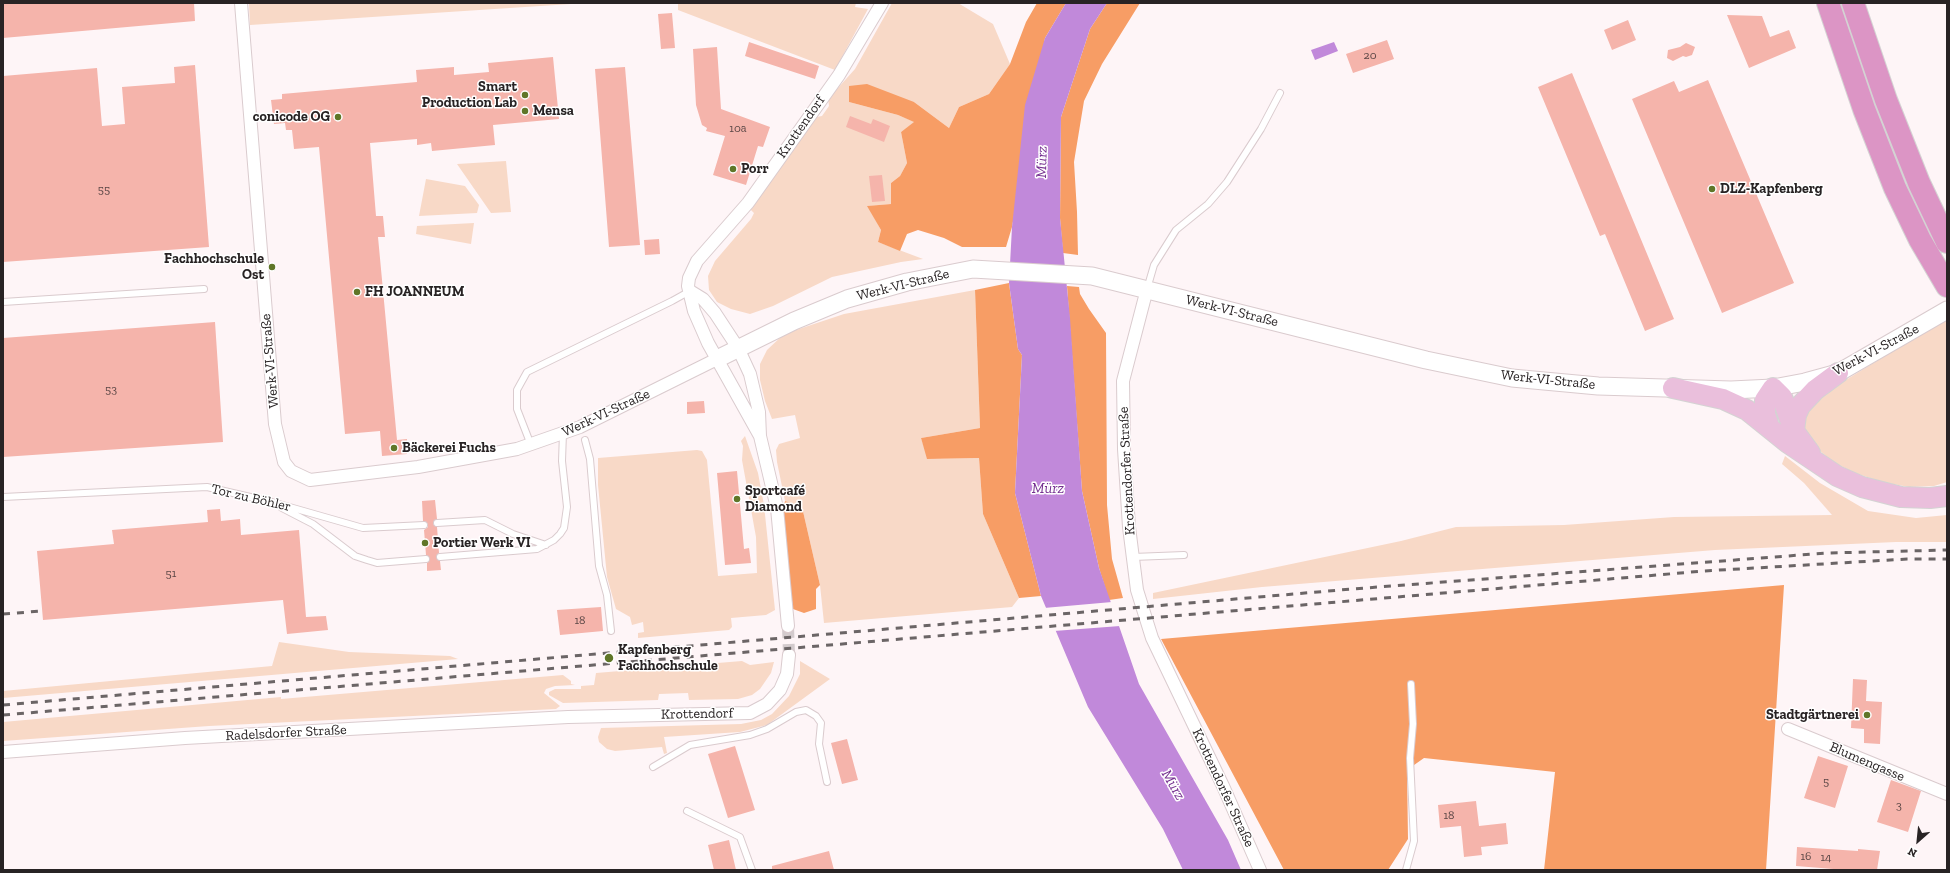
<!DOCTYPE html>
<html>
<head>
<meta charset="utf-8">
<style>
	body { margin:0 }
	#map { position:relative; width:1950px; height:873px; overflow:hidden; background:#fef5f7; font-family:"Zilla Slab",serif }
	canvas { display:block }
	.frame { position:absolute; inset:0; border:4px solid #282324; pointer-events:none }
	.north { position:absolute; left:1898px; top:821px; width:40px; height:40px; -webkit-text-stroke:3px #fff; paint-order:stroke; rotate:207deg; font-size:11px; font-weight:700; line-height:16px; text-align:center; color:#282324 }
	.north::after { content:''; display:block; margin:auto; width:14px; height:18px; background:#282324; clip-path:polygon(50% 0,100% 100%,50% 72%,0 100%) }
</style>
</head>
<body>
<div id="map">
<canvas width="1950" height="873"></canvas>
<div class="frame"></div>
<div class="north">N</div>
</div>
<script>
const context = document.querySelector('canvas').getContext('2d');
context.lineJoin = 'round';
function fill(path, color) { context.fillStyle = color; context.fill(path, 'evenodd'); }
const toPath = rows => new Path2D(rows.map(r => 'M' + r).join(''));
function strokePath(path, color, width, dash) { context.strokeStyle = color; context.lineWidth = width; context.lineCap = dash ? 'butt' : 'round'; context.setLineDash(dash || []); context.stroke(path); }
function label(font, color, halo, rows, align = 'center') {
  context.font = font + ' "Zilla Slab",serif'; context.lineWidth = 3; context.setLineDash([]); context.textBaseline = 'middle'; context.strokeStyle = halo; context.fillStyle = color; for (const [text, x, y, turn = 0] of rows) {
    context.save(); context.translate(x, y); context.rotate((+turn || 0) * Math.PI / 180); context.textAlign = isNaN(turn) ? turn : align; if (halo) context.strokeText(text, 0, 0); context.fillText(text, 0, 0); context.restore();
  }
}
fill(toPath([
	[249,3,571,3,571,4,250,25],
	[678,3,856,3,855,7,868,9,835,70,678,10],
	[892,3,958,3,993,24,1010,64,989,94,959,107,949,128,914,102,849,102,898,115,915,122,901,132,907,163,900,176,891,183,891,204,868,206,881,230,878,242,923,259,901,262,832,277,773,306,750,314,731,309,717,302,709,290,708,276,715,261,751,219,754,213,749,208,811,118,822,116,829,106,828,99,855,69],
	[506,161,511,212,491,213,457,164],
	[426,179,465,186,479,205,477,213,419,216],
	[474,223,471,244,416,234,417,226],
	[975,290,980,428,921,438,928,459,979,458,983,514,1019,598,1012,607,824,623,820,585,802,507,785,501,777,462,776,450,779,444,800,438,795,415,772,419,765,401,760,380,760,364,767,350,784,334,844,314],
	[1947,318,1947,482,1934,486,1909,487,1882,482,1855,473,1835,463,1816,448,1804,430,1803,416,1818,397],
	[745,436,758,473,764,505,775,610,766,615,731,618,732,627,729,630,638,638,638,633,644,632,643,622,632,625,630,617,616,609,607,577,598,485,598,458,697,450,702,451,707,460,718,576,757,573,756,537,742,460,743,446,741,441],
	[1785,456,1820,483,1868,511,1916,518,1947,515,1947,542,1896,542,1715,550,1262,587,1153,599,1153,593,1401,541,1456,527,1564,525,1674,517,1832,515,1804,483,1782,464],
	[279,642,349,652,450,656,458,659,3,698,3,691,272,666],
	[742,661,750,665,774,662,771,673,760,689,752,695,738,699,689,700,688,693,659,694,658,700,563,703,549,695,549,692,555,689,581,689,581,686,594,685,596,673],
	[800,661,830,679,767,725,740,732,664,737,667,753,664,754,662,747,615,751,607,749,599,742,598,737,601,728,741,724,761,720,772,714,789,696,800,674],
	[563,675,571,681,571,684,575,685,555,686,546,689,544,693,560,706,556,709,209,726,3,741,3,722,281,697,281,699]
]), '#f8d9c7');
fill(toPath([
	[1037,3,1066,3,1045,38,1012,227,1006,247,962,247,944,238,918,230,907,234,900,251,878,242,881,230,867,206,891,204,891,183,900,176,907,163,901,132,914,122,898,115,849,102,849,86,867,84,914,102,949,128,959,107,989,94,1010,64,1026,22],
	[1107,3,1140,3,1102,64,1084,101,1074,162,1077,212,1078,255,1063,253,1060,218,1061,117,1090,29],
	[1009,283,1018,349,1022,355,1015,493,1041,596,1019,598,983,514,979,458,927,459,921,438,980,428,975,290],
	[1067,286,1079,287,1080,294,1089,309,1106,333,1107,505,1112,559,1123,598,1109,600,1099,568,1082,491],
	[785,501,802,507,820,585,816,589,816,609,804,613,793,609,782,517],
	[1784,585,1766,870,1544,870,1555,772,1424,758,1407,770,1408,839,1388,870,1284,870,1161,639]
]), '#f79d65');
fill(toPath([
	[1066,3,1107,3,1090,29,1061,117,1060,218,1070,318,1082,491,1099,568,1139,684,1228,840,1241,870,1183,870,1163,829,1088,707,1041,596,1015,493,1022,355,1018,349,1009,283,1012,227,1025,105,1045,38],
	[1334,42,1338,51,1315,60,1311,50]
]), '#c189da');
fill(toPath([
	[1112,602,1120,626,1054,631,1044,608]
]), '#fef5f7');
fill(toPath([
	[3,3,194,3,195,21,3,38],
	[672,13,675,48,661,49,658,14],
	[1727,15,1762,16,1770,37,1789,30,1796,48,1749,68],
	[1628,20,1636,40,1612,50,1604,30],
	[1387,40,1394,59,1353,73,1346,54],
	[749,42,819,66,815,79,745,56],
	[1686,43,1695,47,1692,55,1686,57,1683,56,1673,61,1667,58,1668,50,1680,47],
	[717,47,721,109,770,127,763,147,758,146,746,185,713,175,725,136,706,131,707,128,702,125,696,105,693,49],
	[553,57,559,119,493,125,495,145,432,151,431,143,417,145,417,139,370,143,376,216,383,216,385,237,378,237,397,440,407,439,407,454,382,456,380,431,345,434,319,147,294,149,292,130,286,130,285,123,274,124,271,100,282,99,282,94,417,82,416,70,454,67,454,75,489,72,488,63],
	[195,65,209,247,3,262,3,76,97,68,102,126,125,124,122,87,175,83,174,67],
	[625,67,640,245,609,247,595,69],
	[1572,73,1674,319,1645,331,1605,234,1600,236,1538,87],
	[1708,80,1794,283,1722,313,1632,99,1674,81,1679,92],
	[850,116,871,124,873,119,890,126,884,142,846,127],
	[882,175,885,201,872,202,869,176],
	[659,239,660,254,645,255,644,240],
	[215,322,223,442,3,457,3,338],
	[704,401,705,413,687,414,687,402],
	[737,471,744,549,749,548,751,563,725,565,717,473],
	[435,500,437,519,433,524,437,527,439,553,436,557,440,561,441,570,427,571,427,563,430,559,426,555,424,530,428,527,428,524,423,521,422,501],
	[220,509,221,521,240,519,241,535,299,530,306,617,326,616,328,630,287,634,283,600,43,620,37,551,114,544,112,530,208,522,207,510],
	[601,607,603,631,560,635,557,610],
	[1853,679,1867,680,1866,701,1882,702,1880,744,1864,743,1864,729,1851,728],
	[847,739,858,780,842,784,831,743],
	[735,746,755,810,728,818,708,754],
	[1818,756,1848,766,1835,808,1804,798],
	[1891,780,1921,791,1908,832,1877,822],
	[1476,801,1479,826,1506,823,1508,844,1481,847,1482,855,1464,857,1461,826,1440,828,1438,805],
	[729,840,736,870,714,870,708,845],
	[1797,847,1858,851,1858,849,1880,851,1877,870,1846,870,1796,866],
	[829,851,834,870,772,870,772,866]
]), '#f5b4ab');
strokePath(toPath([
	[788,626,789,655]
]), '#d3cbcd', 12, [12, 6]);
const service = toPath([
	[1147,289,1154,265,1176,230,1208,204,1227,182,1261,129,1280,93],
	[3,302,204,289],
	[585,440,590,459,599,566,607,595,611,631],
	[531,445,517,409,517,390,527,372,672,301,690,291],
	[3,497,207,487,272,502,363,528,424,525],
	[282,508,313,524,355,556,367,560,377,563,426,559],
	[437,523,485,520,513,534,546,545],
	[440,557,537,549,554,540,560,534,564,528,567,507,562,461,563,433],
	[1133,557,1184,555],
	[653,767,690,745,750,735,767,729,796,712,806,710,816,716,821,723,819,744,827,782],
	[687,811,740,837,752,870],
	[1406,870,1414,841,1410,758,1413,724,1411,684]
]);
const minor = toPath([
	[241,3,275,424,284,462,291,471,310,480,418,467,517,449,580,427,717,359],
	[1147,289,1123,381,1124,449,1129,527,1137,590,1152,638,1223,786,1260,870],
	[690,291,703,299,715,313,738,348,750,374,759,412,760,436,777,508,788,626],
	[760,436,708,343,694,311,688,286,689,278,697,261,748,203,839,75,882,3],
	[1788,729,1947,794],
	[3,752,185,738,568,717,750,713,767,704,780,690,787,674,789,655]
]);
const secondary = toPath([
	[717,359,794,321,847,299,907,282,973,269,1092,276,1426,360,1512,378,1598,386,1731,390,1773,388,1805,382,1838,373,1947,310]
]);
const primary = toPath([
	[1673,388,1723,399,1747,410,1788,443,1837,476,1862,487,1901,497,1930,498,1947,496],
	[1769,427,1765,414,1765,400,1773,388,1782,397,1794,431],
	[1810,453,1794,431,1796,415,1800,406,1815,390,1838,373]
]);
const motorway = toPath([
	[1828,3,1864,109,1895,188,1920,240,1947,286],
	[1853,3,1886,100,1919,183,1947,242]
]);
strokePath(service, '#dacbce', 8);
strokePath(minor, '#dacbce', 14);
strokePath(secondary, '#dacbce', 19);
strokePath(primary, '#d4d3d3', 22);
strokePath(motorway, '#d4d3d3', 24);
strokePath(service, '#fff', 6);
strokePath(minor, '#fff', 12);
strokePath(secondary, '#fff', 17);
strokePath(primary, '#eabfdc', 20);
strokePath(motorway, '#dc95c5', 22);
strokePath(toPath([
	[3,614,42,611],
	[3,705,1352,589,1827,553,1947,550],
	[3,715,1704,571,1907,559,1947,559]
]), '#6b6566', 3, [7, 7]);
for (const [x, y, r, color] of [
	[525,95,4,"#5f7628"],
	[525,111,4,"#5f7628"],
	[338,117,4,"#5f7628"],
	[733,169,4,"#5f7628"],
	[1712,189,4,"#5f7628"],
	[272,267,4,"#5f7628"],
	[357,292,4,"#5f7628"],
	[394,448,4,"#5f7628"],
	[737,499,4,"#5f7628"],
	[425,543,4,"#5f7628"],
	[609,658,5,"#5f7628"],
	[1867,715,4,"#5f7628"]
]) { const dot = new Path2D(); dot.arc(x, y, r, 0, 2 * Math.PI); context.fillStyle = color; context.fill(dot); strokePath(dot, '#fff', 1.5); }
label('12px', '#5b4746', null, [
	["20",1370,56],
	["10a",738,129],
	["55",104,190],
	["53",111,390],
	["51",171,574],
	["18",580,621],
	["5",1826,782],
	["3",1899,806],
	["18",1449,816],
	["16",1806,857],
	["14",1826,858]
]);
label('bold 14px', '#282324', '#fff', [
	["Smart",517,87,"right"],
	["Production Lab",517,103,"right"],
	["Mensa",533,111],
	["conicode OG",330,117,"right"],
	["Porr",741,169],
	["DLZ-Kapfenberg",1720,189],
	["Fachhochschule",264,259,"right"],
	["Ost",264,275,"right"],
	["FH JOANNEUM",365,292],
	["Bäckerei Fuchs",402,448],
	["Sportcafé",745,491],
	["Diamond",745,507],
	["Portier Werk VI",433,543],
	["Kapfenberg",618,650],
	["Fachhochschule",618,666],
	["Stadtgärtnerei",1859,715,"right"]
], 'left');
label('14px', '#282324', '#fff', [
	["Krottendorf",801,127,-55],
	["Werk-VI-Straße",903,285,-14],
	["Werk-VI-Straße",1232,311,14],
	["Werk-VI-Straße",1876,350,-28],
	["Werk-VI-Straße",270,361,-95],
	["Werk-VI-Straße",1548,380,6],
	["Werk-VI-Straße",606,413,-25],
	["Krottendorfer Straße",1127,471,-93],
	["Tor zu Böhler",251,498,13],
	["Krottendorf",697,714,-1],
	["Radelsdorfer Straße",286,733,-3],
	["Blumengasse",1867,762,23],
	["Krottendorfer Straße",1223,788,65]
]);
label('italic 15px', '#753090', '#fff', [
	["Mürz",1042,162,-89],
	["Mürz",1048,489],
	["Mürz",1173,785,60]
]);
</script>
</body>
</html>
